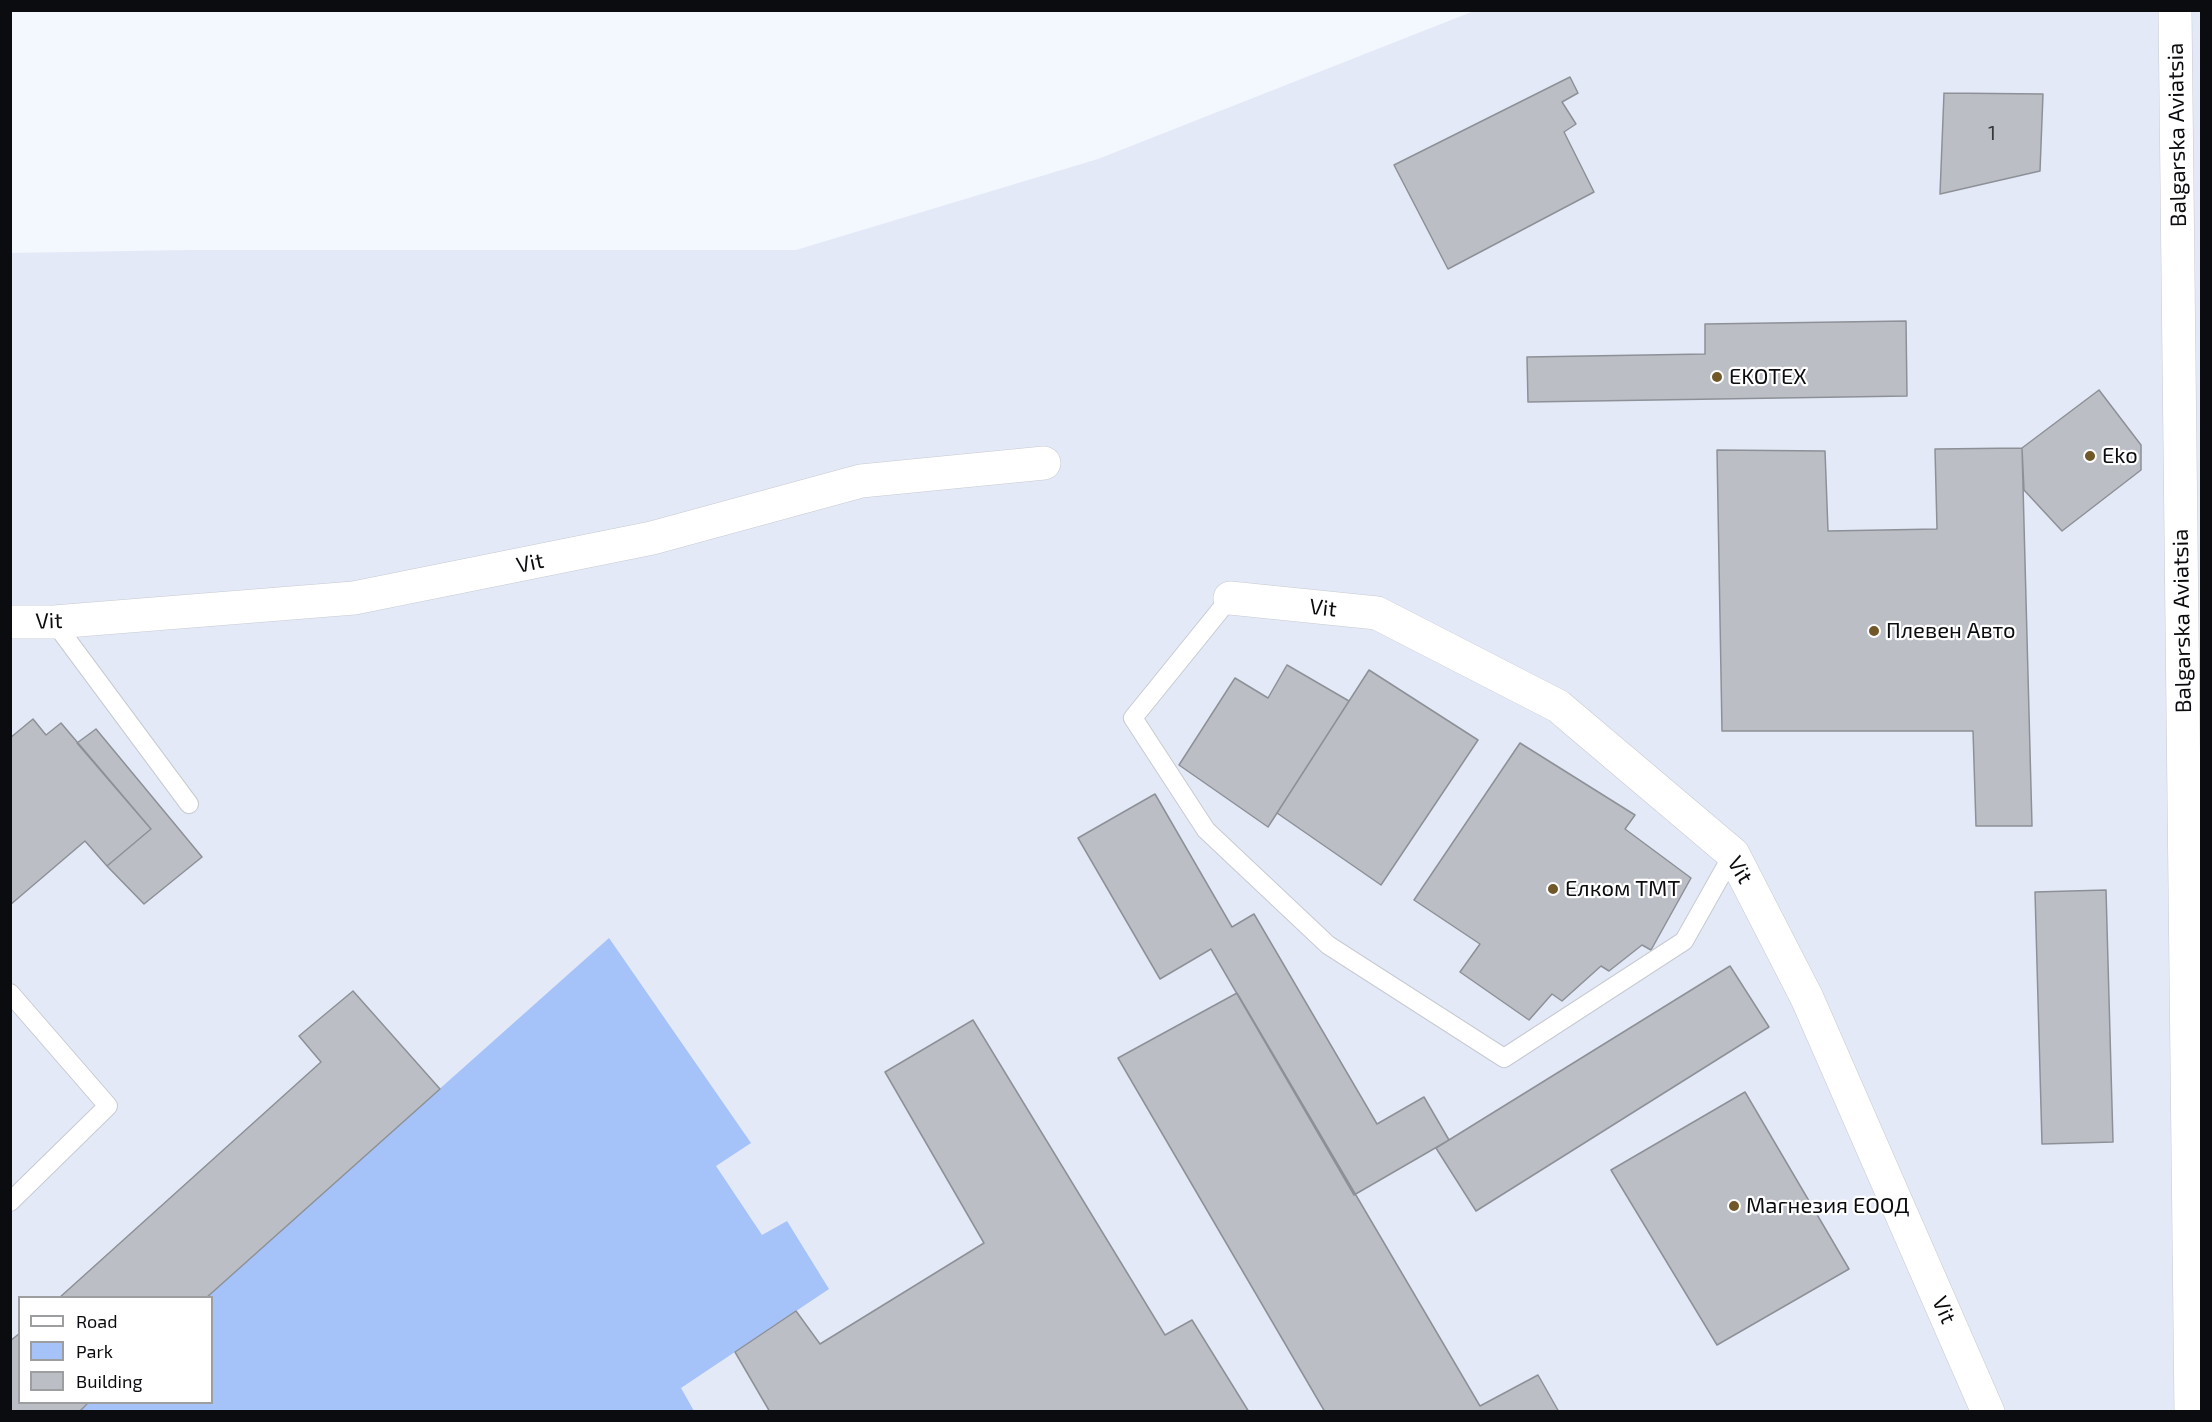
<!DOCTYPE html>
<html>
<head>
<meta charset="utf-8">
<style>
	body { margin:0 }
	#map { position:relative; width:2212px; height:1422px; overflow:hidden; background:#f3f7fe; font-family:"Exo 2",sans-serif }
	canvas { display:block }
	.frame { position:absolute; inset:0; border:12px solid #0b0c0f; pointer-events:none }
	.legend { position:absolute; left:18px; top:1296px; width:195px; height:108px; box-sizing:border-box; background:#fff; border:2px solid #9d9e9f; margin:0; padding:8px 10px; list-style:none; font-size:18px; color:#0b0c0f }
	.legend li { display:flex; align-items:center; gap:12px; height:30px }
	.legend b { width:30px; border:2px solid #9d9e9f }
</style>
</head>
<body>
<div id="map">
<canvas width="2212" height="1422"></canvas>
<div class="frame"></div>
<ul class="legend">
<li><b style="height:8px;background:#fff"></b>Road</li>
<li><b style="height:16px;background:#a5c3f9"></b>Park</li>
<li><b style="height:16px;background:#bbbec5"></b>Building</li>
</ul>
</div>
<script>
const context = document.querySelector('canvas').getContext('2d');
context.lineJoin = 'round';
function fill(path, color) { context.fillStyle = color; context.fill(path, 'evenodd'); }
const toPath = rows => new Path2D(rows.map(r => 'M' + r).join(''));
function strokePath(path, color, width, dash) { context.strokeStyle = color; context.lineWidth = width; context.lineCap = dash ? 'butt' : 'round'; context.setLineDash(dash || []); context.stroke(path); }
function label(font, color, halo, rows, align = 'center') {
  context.font = font + ' "Exo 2",sans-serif'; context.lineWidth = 4.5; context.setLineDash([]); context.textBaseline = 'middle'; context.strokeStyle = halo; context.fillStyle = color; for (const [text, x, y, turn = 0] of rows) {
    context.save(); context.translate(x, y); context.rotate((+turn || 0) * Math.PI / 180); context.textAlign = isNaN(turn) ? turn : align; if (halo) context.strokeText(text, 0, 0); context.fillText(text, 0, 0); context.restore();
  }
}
fill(toPath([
	[1474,11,2201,11,2201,1411,11,1411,10,253,189,250,796,250,1098,159],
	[20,1298,212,1298,212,1402,20,1402]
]), '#e3e9f7');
fill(toPath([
	[609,938,751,1143,716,1166,762,1235,787,1221,829,1289,681,1388,694,1411,79,1412,89,1403,212,1402,212,1298,206,1297]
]), '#a5c3f9');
const building = toPath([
	[1570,77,1578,93,1562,102,1576,124,1564,132,1594,192,1448,269,1394,165,1570,77],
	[1944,93,2043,94,2040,171,1940,194,1944,93],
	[1906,321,1907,396,1528,402,1527,357,1705,354,1705,324,1906,321],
	[2099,390,2141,445,2141,470,2062,531,2024,490,2022,448,2099,390],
	[2022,448,2032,826,1976,826,1973,731,1722,731,1717,450,1825,451,1828,531,1937,529,1935,449,2022,448],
	[1287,665,1349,701,1268,827,1179,765,1235,678,1268,698,1287,665],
	[1369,670,1478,740,1381,885,1277,813,1369,670],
	[33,719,46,735,61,723,151,829,107,866,85,841,10,905,10,738,33,719],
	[96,729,202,857,144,904,107,866,151,829,77,743,96,729],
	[1520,743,1635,815,1625,829,1691,878,1651,950,1642,945,1609,971,1601,966,1562,1001,1552,994,1529,1020,1460,972,1480,944,1414,900,1520,743],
	[1155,794,1232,927,1254,914,1377,1124,1424,1097,1449,1140,1354,1195,1211,949,1160,979,1078,838,1155,794],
	[2106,890,2113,1142,2042,1144,2035,892,2106,890],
	[1730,966,1769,1027,1476,1211,1436,1148,1730,966],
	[353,991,440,1089,206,1298,59,1298,321,1062,299,1036,353,991],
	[1237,993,1480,1406,1538,1375,1559,1412,1325,1412,1118,1058,1237,993],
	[973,1020,1165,1335,1192,1320,1249,1412,770,1412,735,1352,796,1311,820,1344,984,1243,885,1072,973,1020],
	[1745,1092,1849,1269,1717,1345,1611,1170,1745,1092],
	[20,1333,20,1402,89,1402,79,1412,10,1412,10,1341,20,1333]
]);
fill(building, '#bbbec5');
strokePath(building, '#8d9197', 1.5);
const service = toPath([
	[1230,598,1133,718,1206,830,1328,945,1504,1058,1684,941,1733,854],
	[54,622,189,804],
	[10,993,108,1106,10,1202]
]);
const minor = toPath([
	[1230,598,1377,613,1558,706,1733,854,1807,998,1988,1412],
	[10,622,54,622,354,598,652,538,861,481,1044,463]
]);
const tertiary = toPath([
	[2175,10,2191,1412]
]);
strokePath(service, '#c7cad1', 20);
strokePath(minor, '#c7cad1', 34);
strokePath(tertiary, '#c7cad1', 34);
strokePath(service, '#fff', 18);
strokePath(minor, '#fff', 33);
strokePath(tertiary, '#fff', 33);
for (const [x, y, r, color] of [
	[1717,377,6,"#705828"],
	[2090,456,6,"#705828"],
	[1874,631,6,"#705828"],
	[1553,889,6,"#705828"],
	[1734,1206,6,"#705828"]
]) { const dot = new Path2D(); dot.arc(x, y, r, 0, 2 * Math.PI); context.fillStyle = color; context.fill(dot); strokePath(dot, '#fff', 2); }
label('20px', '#37383c', null, [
	["1",1992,133]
]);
label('22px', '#0b0c0f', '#fff', [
	["Balgarska Aviatsia",2177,135,-91],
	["Vit",530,563,-12],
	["Vit",1323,608,6],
	["Vit",49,621,-2],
	["Balgarska Aviatsia",2182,621,-91],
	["Vit",1740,870,59],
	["Vit",1944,1310,66]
]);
label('22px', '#0b0c0f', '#fff', [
	["EKOTEX",1729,377],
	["Eko",2102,456],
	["Плевен Авто",1886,631],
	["Елком ТМТ",1565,889],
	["Магнезия ЕООД",1746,1206]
], 'left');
</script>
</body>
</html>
